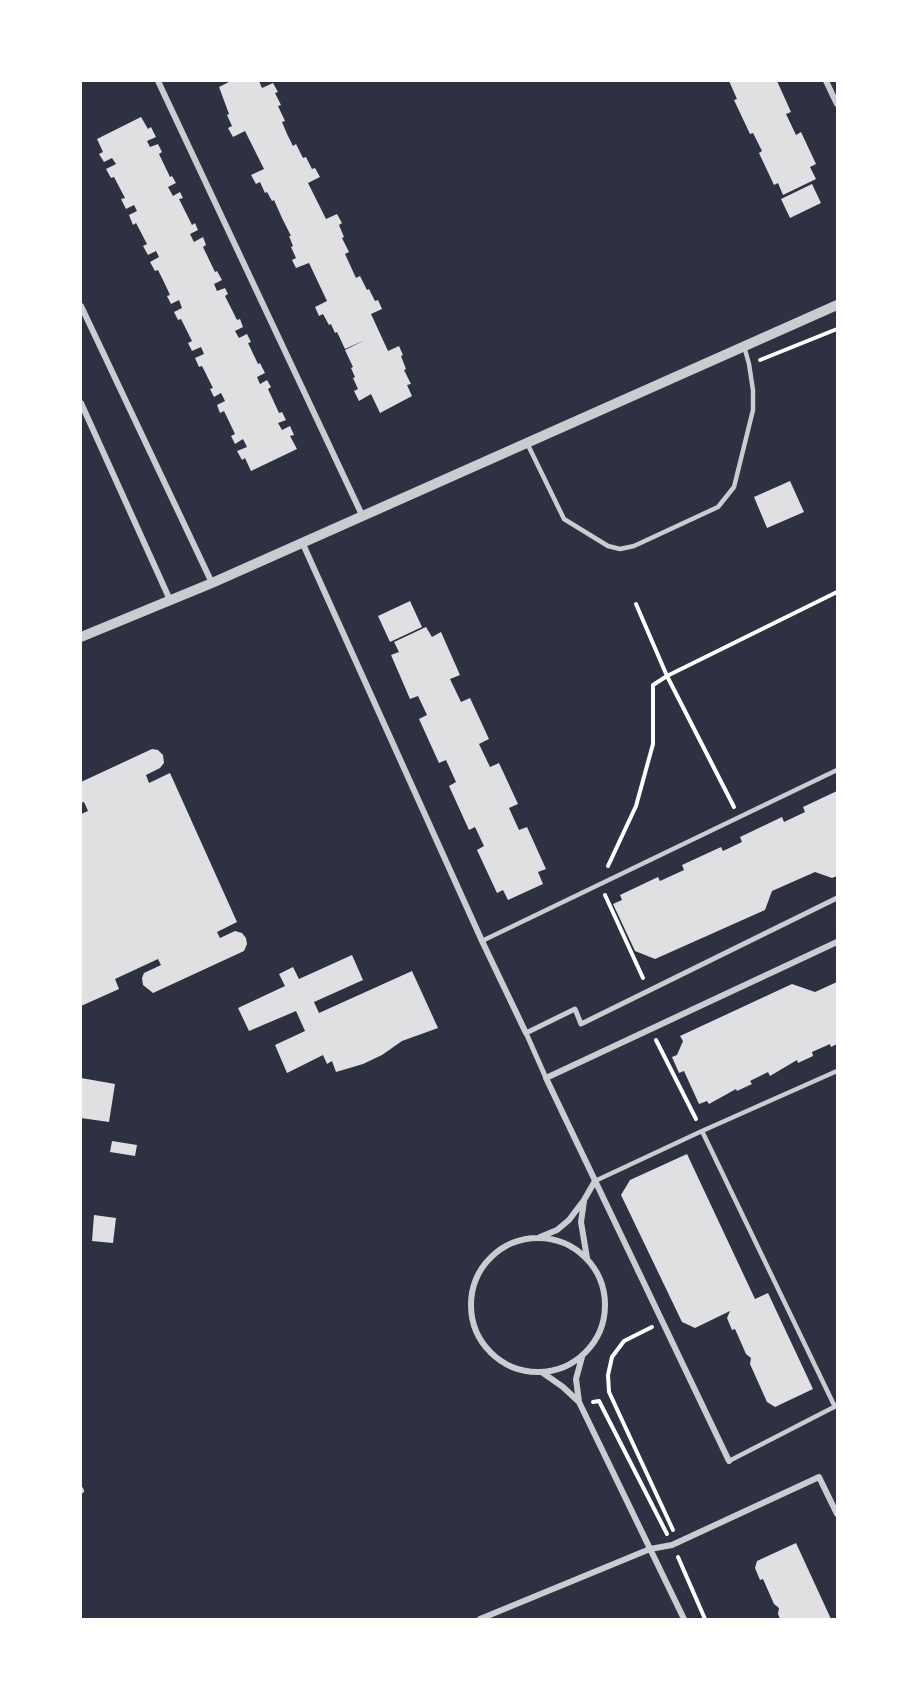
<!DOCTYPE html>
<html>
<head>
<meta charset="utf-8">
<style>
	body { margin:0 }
	#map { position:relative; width:918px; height:1700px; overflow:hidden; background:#2d3142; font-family:Quicksand,sans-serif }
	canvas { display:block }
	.frame { position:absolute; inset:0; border:82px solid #fff; pointer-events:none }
</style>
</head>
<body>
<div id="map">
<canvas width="918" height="1700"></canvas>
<div class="frame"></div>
</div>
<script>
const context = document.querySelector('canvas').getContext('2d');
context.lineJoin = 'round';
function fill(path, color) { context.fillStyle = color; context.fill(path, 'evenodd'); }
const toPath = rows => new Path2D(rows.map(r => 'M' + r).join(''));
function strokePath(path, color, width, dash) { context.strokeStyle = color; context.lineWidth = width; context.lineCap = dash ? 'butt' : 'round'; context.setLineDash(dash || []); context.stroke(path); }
fill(toPath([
	[231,81,259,81,262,88,273,83,278,92,275,93,281,105,278,106,285,121,282,122,287,134,293,146,296,144,303,158,306,157,312,169,315,168,320,177,308,183,326,219,337,214,342,223,339,225,344,237,342,238,349,252,345,254,356,278,360,276,367,290,369,289,375,301,378,300,382,309,371,314,388,351,399,346,403,355,401,356,406,369,404,370,411,384,407,385,412,396,380,413,371,394,359,401,354,391,358,389,353,378,355,377,351,368,353,367,345,350,365,340,345,349,337,332,335,333,331,324,329,325,323,314,319,316,315,307,327,301,309,263,296,268,292,260,296,258,291,247,293,246,289,236,291,236,282,218,274,200,272,201,267,192,265,193,260,182,256,184,251,175,264,169,245,131,233,137,228,128,232,126,227,115,229,114,219,87],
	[729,81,777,81,791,112,786,114,796,135,801,132,816,164,810,167,816,179,783,195,778,183,774,185,759,153,762,151,753,133,750,134,734,100,737,99],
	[141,117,148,129,151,127,156,137,147,141,150,147,158,144,162,152,159,154,170,177,172,176,176,183,168,187,173,196,180,192,183,198,179,199,192,225,195,223,198,230,190,234,194,242,203,237,206,245,203,247,215,272,217,271,222,280,214,284,217,291,225,288,228,294,225,296,237,320,240,319,243,327,235,331,239,338,247,334,251,342,248,343,258,364,260,363,265,373,257,377,260,384,267,380,271,387,268,389,279,413,282,412,286,420,278,423,282,430,290,426,294,435,290,436,297,449,251,471,245,458,242,460,237,451,247,447,243,439,235,444,231,436,235,434,224,411,220,413,217,405,225,401,221,393,214,397,210,389,213,388,202,366,199,367,195,358,204,354,201,347,192,351,188,343,192,341,181,319,178,320,174,312,182,308,179,300,171,304,167,296,170,295,164,282,158,270,155,271,150,262,159,257,156,251,148,255,143,246,147,244,136,223,133,225,129,215,137,211,134,205,126,209,121,199,125,198,114,177,111,178,106,169,116,164,112,158,104,162,99,154,103,152,97,139],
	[812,184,821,203,790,218,781,199],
	[790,481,804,512,767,528,754,497],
	[410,601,422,627,390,642,378,616],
	[426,627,432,637,441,632,460,675,450,679,461,702,470,698,489,739,479,744,490,767,499,763,518,804,509,808,519,830,527,827,546,869,538,872,543,884,508,900,503,890,497,893,477,850,484,846,475,827,469,830,449,786,456,782,446,760,439,763,419,719,427,715,418,696,410,699,391,655,399,652,394,642],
	[152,749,158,750,163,755,164,763,160,768,146,775,149,783,170,773,237,922,217,932,220,938,235,931,242,933,246,938,247,944,244,951,153,993,143,985,142,978,144,973,161,965,158,959,115,979,119,989,81,1006,81,814,88,811,84,802,81,803,81,782],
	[837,791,837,876,832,878,815,872,772,891,765,910,655,959,635,951,613,904,622,900,620,895,658,877,660,881,684,870,682,865,721,847,723,851,742,842,740,837,782,817,784,822,805,812,803,807],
	[352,955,363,980,314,1002,319,1013,412,971,438,1028,402,1041,382,1055,363,1064,336,1072,332,1061,327,1064,323,1055,287,1073,275,1045,305,1031,296,1011,249,1031,238,1008,285,986,279,974,293,967,299,979],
	[837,982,837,1044,831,1047,830,1044,812,1052,813,1056,798,1063,797,1060,770,1076,768,1072,750,1081,752,1084,737,1091,736,1089,709,1104,707,1101,699,1104,684,1071,679,1073,672,1057,677,1055,683,1041,680,1036,792,984,815,992],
	[81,1078,115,1084,109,1122,81,1118],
	[112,1141,137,1145,135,1156,110,1152],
	[687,1154,755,1299,768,1293,813,1389,775,1407,767,1402,750,1364,751,1358,746,1354,735,1329,732,1330,727,1318,730,1311,695,1328,682,1322,621,1195,630,1180],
	[94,1215,116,1218,113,1243,92,1241],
	[796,1543,831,1619,780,1619,778,1614,779,1608,774,1604,763,1579,760,1580,755,1568,757,1561]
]), '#e0e0e3');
strokePath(toPath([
	[760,360,837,329],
	[636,604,667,676,734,807],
	[608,866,636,806,653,744,653,685,667,676,837,592],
	[605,895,643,978],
	[656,1040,696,1119],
	[652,1327,624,1341,612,1357,608,1375,609,1392,673,1530],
	[593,1402,599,1401,667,1534],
	[678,1557,705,1619]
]), '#fff', 4);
strokePath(toPath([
	[527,443,564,519,608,546,620,549,634,546,718,507,734,487,753,410,753,390,749,364,744,346],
	[482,941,837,770],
	[595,1181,702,1131],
	[835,1407,702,1131,837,1071],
	[729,1461,836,1406],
	[81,1489,82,1491]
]), '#caccd0', 4.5);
strokePath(toPath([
	[546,1078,526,1033,575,1009,581,1024,837,898]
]), '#caccd0', 5);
strokePath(toPath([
	[158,81,362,515],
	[826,81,837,104],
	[81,306,212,583],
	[81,403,170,600],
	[302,542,482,941,526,1033],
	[584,1201,581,1222,587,1258],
	[540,1237,557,1230,569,1220,584,1200,595,1181],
	'471 1305a67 67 0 1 1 134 0a67 67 0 1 1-134 0Z',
	[543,1373,563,1387,579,1402,684,1619],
	[579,1402,576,1379,582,1357],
	[729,1461,546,1078,837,942],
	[480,1619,650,1549,672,1545,819,1477,837,1514]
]), '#caccd0', 6);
strokePath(toPath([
	[81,637,212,583,837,305]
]), '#caccd0', 10);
</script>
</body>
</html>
